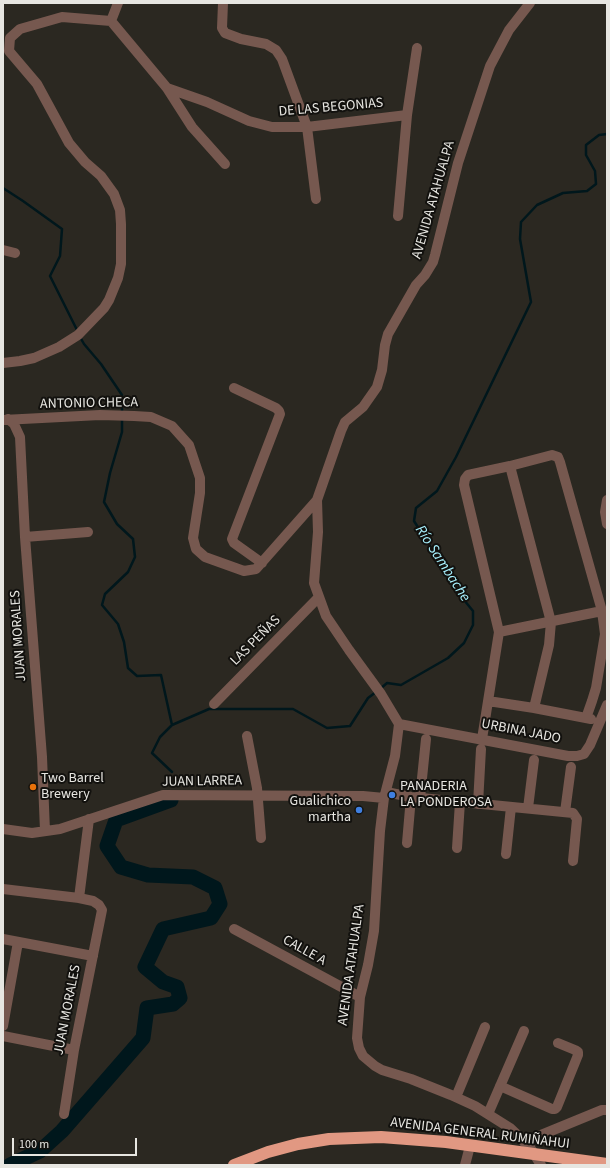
<!DOCTYPE html>
<html>
<head>
<meta charset="utf-8">
<style>
	body { margin:0 }
	#map { position:relative; width:610px; height:1168px; overflow:hidden; background:#2b2821; font-family:"Source Sans 3",sans-serif }
	canvas { display:block }
	.frame { position:absolute; inset:0; border:4px solid #e7e6e1; pointer-events:none }
	.scale { position:absolute; left:12px; top:1138px; width:125px; height:18px; box-sizing:border-box; border:2px solid #e7e6e1; border-top:0; padding-left:5px; font-size:12px; line-height:14px; white-space:nowrap; color:#e7e6e1; -webkit-text-stroke:3px #12110e; paint-order:stroke }
</style>
</head>
<body>
<div id="map">
<canvas width="610" height="1168"></canvas>
<div class="frame"></div>
<div class="scale">100 m</div>
</div>
<script>
const context = document.querySelector('canvas').getContext('2d');
context.lineJoin = 'round';
const toPath = rows => new Path2D(rows.map(r => 'M' + r).join(''));
function strokePath(path, color, width, dash) { context.strokeStyle = color; context.lineWidth = width; context.lineCap = dash ? 'butt' : 'round'; context.setLineDash(dash || []); context.stroke(path); }
function label(font, color, halo, rows, align = 'center') {
  context.font = font + ' "Source Sans 3",sans-serif'; context.lineWidth = 4; context.setLineDash([]); context.textBaseline = 'middle'; context.strokeStyle = halo; context.fillStyle = color; for (const [text, x, y, turn = 0] of rows) {
    context.save(); context.translate(x, y); context.rotate((+turn || 0) * Math.PI / 180); context.textAlign = isNaN(turn) ? turn : align; if (halo) context.strokeText(text, 0, 0); context.fillText(text, 0, 0); context.restore();
  }
}
strokePath(toPath([
	[3,188,23,201,62,229,60,256,50,276,78,332],
	[80,337,84,344,101,364,122,395,122,414],
	[122,419,122,432,110,473,104,502,117,524,133,539,135,557,128,572,105,594,102,605,118,624,124,642,128,668,137,676,161,675,172,725],
	[380,689,387,683,401,685,448,658,464,643,473,625,473,611,464,600,414,521,416,508,437,491,456,457,531,302,520,239,521,222,537,205,563,193,587,191,596,184,595,171,586,155,586,145,599,135,607,134],
	[172,772,152,753,160,737,172,725,209,709,293,709,327,728,350,726,368,698,376,692]
]), '#00171c', 2.5);
strokePath(toPath([
	[10,1165,40,1151,62,1131,143,1038,147,1008,173,1004,180,998,177,987,163,982,145,967,163,929,211,918,220,904,215,888,193,877,148,875,121,867,107,846,116,820,171,800]
]), '#00171c', 15);
strokePath(toPath([
	[223,3,222,28,225,33,241,39,266,44,276,50,282,59,307,127,316,199],
	[530,3,509,30,490,66,458,163,435,255,433,262,425,275,416,285,388,334,385,345,382,370,377,387,363,407,345,422,341,431,317,500,318,532,314,583,326,616,349,650,381,694,399,724,395,756,384,798,380,831,374,931,368,965,360,997,357,1038,359,1048,363,1056,375,1066,382,1070,411,1079,451,1095,475,1106,510,1128,529,1146,541,1165],
	[111,21,118,3],
	[167,88,192,127,225,164],
	[398,216,407,115,417,48],
	[3,250,15,253],
	[3,363,20,361,34,358,59,347,78,335,104,308,109,300,118,278,121,264,121,224,120,210,114,194,101,176,85,162,69,143,37,84,9,51,10,38,20,29,62,17,111,21,167,88,207,102,249,121,272,127,307,127,407,115],
	[234,388,276,408,279,411,280,414,232,539,234,543,262,563],
	[8,419,14,424,20,437,25,537,42,757,45,831],
	[3,420,100,415,134,416,151,417,172,426,189,445,200,478,200,493,193,538,196,549,205,557,244,571,256,569,317,500],
	[510,466,551,622,549,645,534,708],
	[607,500,605,512,607,524],
	[25,537,88,532],
	[499,632,602,611],
	[488,701,534,708,591,719],
	[214,704,318,598],
	[399,724,568,756,577,756,584,754,590,745,607,705],
	[247,736,257,788,261,838],
	[482,739,499,632,464,485,465,479,468,475,510,466,552,455,558,457,560,462,602,611,605,634,596,688,592,701,586,718],
	[386,792,411,797,573,813,577,819,573,861],
	[420,798,426,739],
	[478,804,481,749],
	[528,808,534,760],
	[565,812,571,767],
	[3,829,32,833,60,829,163,795,363,796,384,798],
	[407,843,411,797],
	[457,848,460,802],
	[506,854,511,807],
	[3,889,79,898,93,901,99,905,102,910,74,1050,64,1114],
	[79,898,89,819],
	[234,929,360,997],
	[3,939,93,956],
	[3,1026,18,942],
	[3,1036,74,1050],
	[500,1086,552,1109,555,1109,557,1107,578,1055,578,1052,575,1050,558,1043],
	[456,1097,485,1027],
	[488,1114,524,1031],
	[524,1142,602,1110,607,1110],
	[465,1165,470,1146]
]), '#76584f', 10);
strokePath(toPath([
	[234,1165,268,1152,298,1144,329,1139,381,1137,446,1142,607,1164]
]), '#e19882', 12);
for (const [x, y, r, color] of [
	[33,787,4,"#e8710a"],
	[392,795,4,"#3f7fe0"],
	[359,810,4,"#3f7fe0"]
]) { const dot = new Path2D(); dot.arc(x, y, r, 0, 2 * Math.PI); context.fillStyle = color; context.fill(dot); strokePath(dot, '#12110e', 1.5); }
label('14px', '#e7e6e1', '#12110e', [
	["DE LAS BEGONIAS",331,108,-5],
	["AVENIDA ATAHUALPA",434,200,-74],
	["ANTONIO CHECA",89,404,-1],
	["JUAN MORALES",19,636,-94],
	["LAS PEÑAS",256,641,-45],
	["URBINA JADO",521,732,11],
	["JUAN LARREA",202,782,-1],
	["CALLE A",304,951,29],
	["AVENIDA ATAHUALPA",352,965,-82],
	["JUAN MORALES",68,1010,-79],
	["AVENIDA GENERAL RUMIÑAHUI",480,1134,7]
]);
label('14px', '#e7e6e1', '#12110e', [
	["Two Barrel",41,779],
	["Brewery",41,795],
	["PANADERIA",400,787],
	["LA PONDEROSA",400,803],
	["Gualichico",351,802,"right"],
	["martha",351,818,"right"]
], 'left');
label('italic 15px', '#a9f2ff', '#12110e', [
	["Río Sambache",442,564,57]
]);
</script>
</body>
</html>
